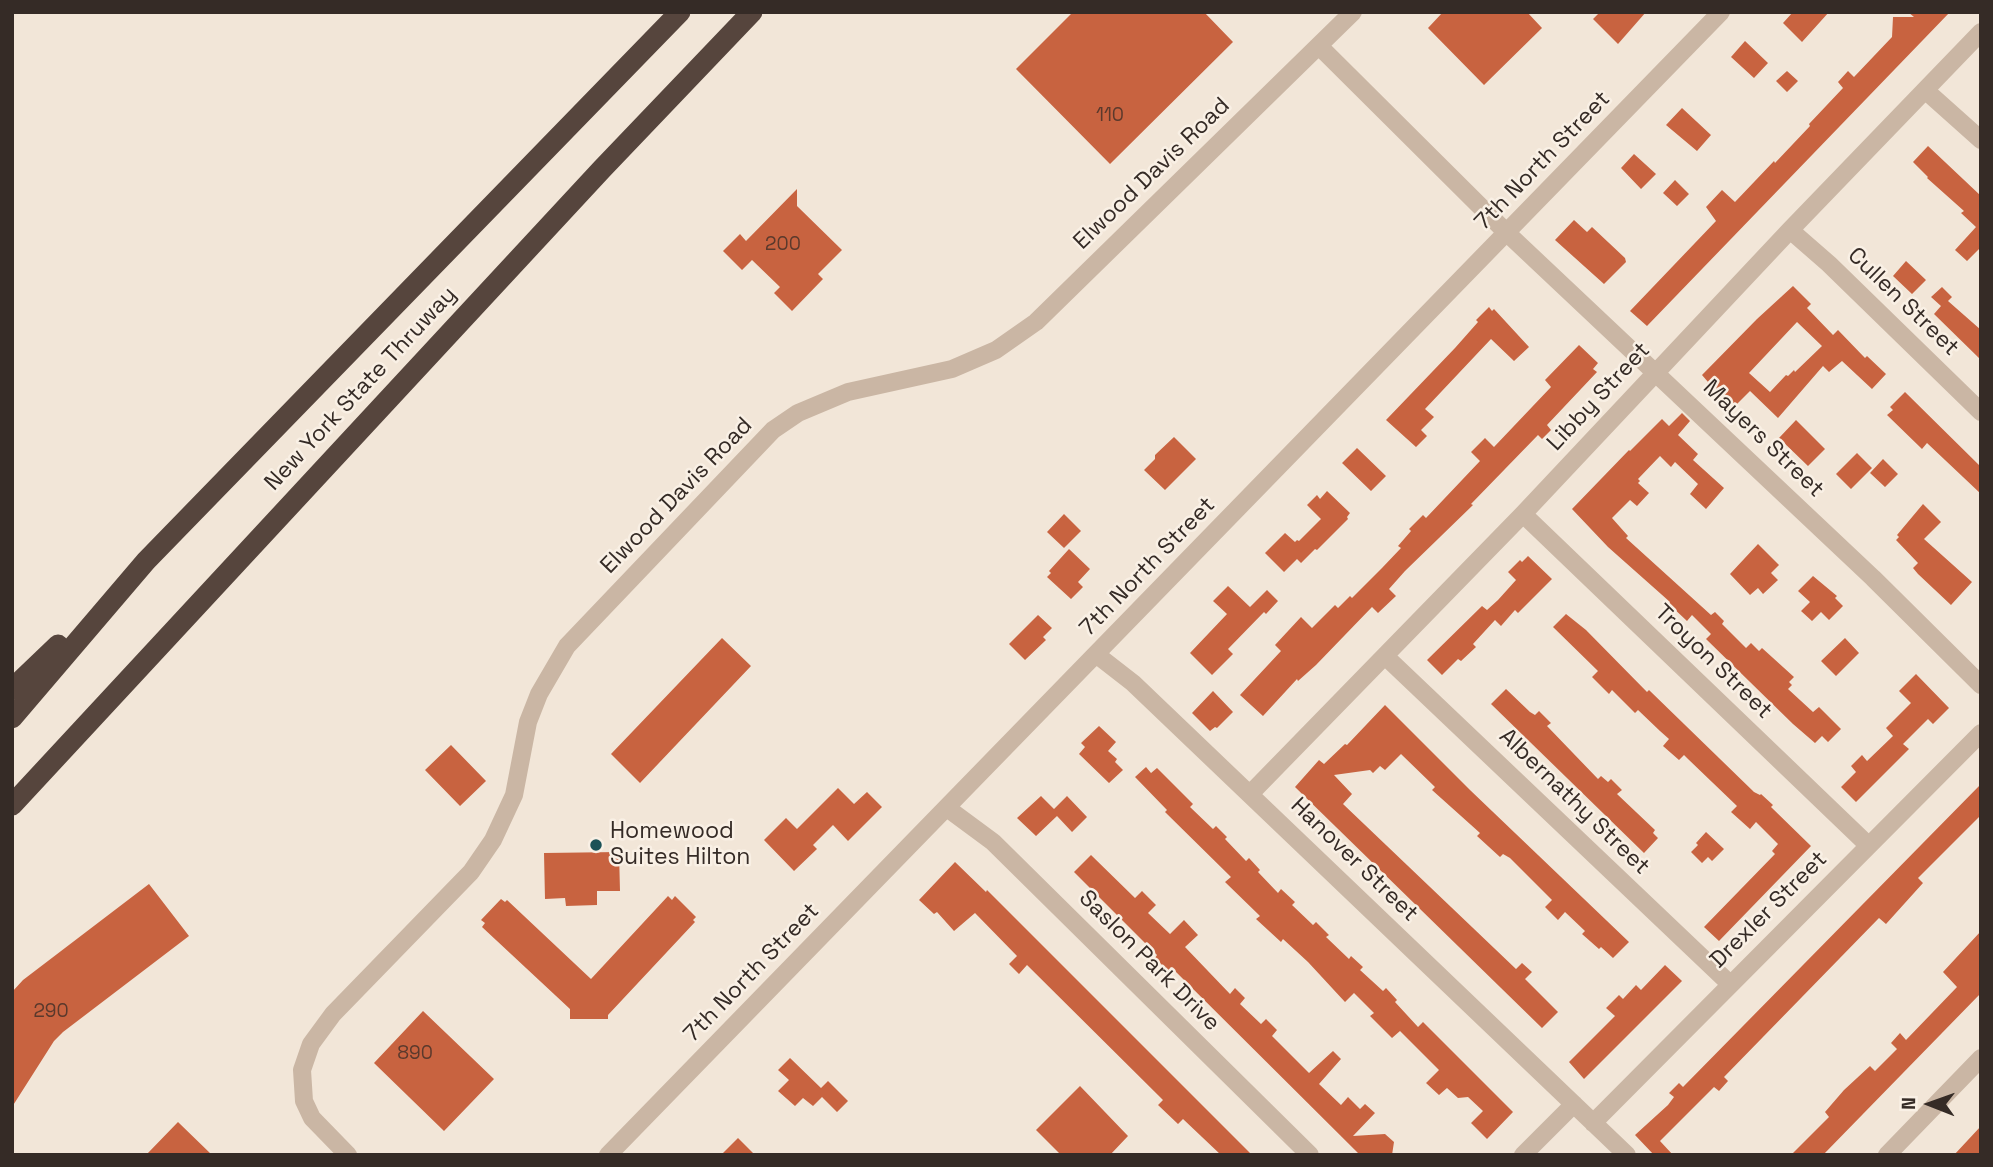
<!DOCTYPE html>
<html>
<head>
<meta charset="utf-8">
<style>
	body { margin:0 }
	#map { position:relative; width:1993px; height:1167px; overflow:hidden; background:#f2e6d8; font-family:"Space Grotesk",sans-serif }
	canvas { display:block }
	.frame { position:absolute; inset:0; border:14px solid #352b26; pointer-events:none }
	.north { position:absolute; left:1895px; top:1069px; width:70px; height:70px; -webkit-text-stroke:5px #f9f0e5; paint-order:stroke; rotate:271deg; font-size:19px; font-weight:700; line-height:28px; text-align:center; color:#352b26 }
	.north::after { content:''; display:block; margin:auto; width:24px; height:32px; background:#352b26; clip-path:polygon(50% 0,100% 100%,50% 72%,0 100%) }
</style>
</head>
<body>
<div id="map">
<canvas width="1993" height="1167"></canvas>
<div class="frame"></div>
<div class="north">N</div>
</div>
<script>
const context = document.querySelector('canvas').getContext('2d');
context.lineJoin = 'round';
function fill(path, color) { context.fillStyle = color; context.fill(path, 'evenodd'); }
const toPath = rows => new Path2D(rows.map(r => 'M' + r).join(''));
function strokePath(path, color, width, dash) { context.strokeStyle = color; context.lineWidth = width; context.lineCap = dash ? 'butt' : 'round'; context.setLineDash(dash || []); context.stroke(path); }
function label(font, color, halo, rows, align = 'center') {
  context.font = font + ' "Space Grotesk",sans-serif'; context.lineWidth = 5; context.setLineDash([]); context.textBaseline = 'middle'; context.strokeStyle = halo; context.fillStyle = color; for (const [text, x, y, turn = 0] of rows) {
    context.save(); context.translate(x, y); context.rotate((+turn || 0) * Math.PI / 180); context.textAlign = isNaN(turn) ? turn : align; if (halo) context.strokeText(text, 0, 0); context.fillText(text, 0, 0); context.restore();
  }
}
fill(toPath([
	[1073,12,1204,12,1233,42,1110,164,1016,69],
	[1443,12,1527,12,1542,28,1484,85,1428,28],
	[1600,12,1646,12,1618,44,1593,19],
	[1793,12,1829,12,1802,42,1783,23],
	[1908,12,1950,12,1647,326,1630,311,1716,221,1706,207,1722,190,1735,202,1774,161,1775,163,1810,126,1809,124,1843,88,1838,82,1848,71,1854,77,1892,37,1893,17,1914,17],
	[1745,41,1768,63,1754,78,1731,57],
	[1787,71,1798,81,1787,92,1776,81],
	[1682,108,1711,135,1697,151,1666,125],
	[1928,146,1981,196,1981,247,1967,261,1955,250,1976,227,1961,213,1964,211,1927,178,1928,177,1913,162],
	[1634,154,1656,174,1641,189,1621,168],
	[1675,180,1689,194,1677,206,1663,193],
	[797,189,797,206,842,250,818,274,823,279,792,311,774,293,780,287,752,260,742,270,723,251,740,234,746,241],
	[1574,220,1587,232,1592,227,1625,258,1626,262,1604,284,1555,240],
	[1906,261,1926,280,1912,294,1893,276],
	[1793,286,1811,304,1807,308,1833,335,1838,330,1865,358,1867,356,1886,374,1872,389,1842,361,1829,372,1823,366,1778,418,1750,391,1732,409,1706,384,1708,382,1702,375,1757,319],
	[1797,322,1822,346,1795,372,1794,370,1788,376,1786,375,1770,392,1749,373],
	[1942,287,1952,297,1948,301,1981,330,1981,360,1934,314,1941,306,1931,297],
	[1489,307,1492,311,1494,309,1529,347,1514,361,1491,339,1425,409,1434,417,1421,430,1427,436,1416,447,1386,420,1455,348,1478,322,1476,320],
	[1579,345,1598,363,1593,369,1597,372,1547,425,1551,430,1542,439,1538,435,1471,504,1473,505,1405,571,1389,589,1396,596,1378,613,1372,607,1316,665,1298,681,1297,679,1263,716,1240,695,1281,651,1275,645,1301,617,1312,628,1335,605,1338,608,1350,596,1352,598,1382,568,1401,548,1398,546,1411,531,1409,529,1423,515,1426,518,1480,461,1471,452,1485,438,1494,447,1551,387,1545,380],
	[1905,392,1981,467,1981,494,1927,443,1922,449,1887,415,1893,410,1890,407],
	[1682,413,1690,421,1678,435,1698,454,1693,460,1724,488,1706,509,1690,494,1698,484,1675,462,1671,467,1660,456,1638,479,1640,481,1638,483,1649,493,1637,506,1630,500,1612,518,1628,536,1626,538,1711,615,1715,612,1724,621,1722,624,1746,648,1751,643,1759,651,1762,648,1794,677,1789,682,1792,685,1788,689,1813,712,1819,707,1841,729,1828,742,1822,736,1815,743,1793,724,1706,639,1711,634,1692,615,1687,621,1669,604,1670,602,1608,547,1572,509,1629,450,1630,451,1662,419,1669,426],
	[1796,420,1825,449,1808,466,1779,438],
	[1174,437,1196,459,1165,490,1144,470,1155,459,1155,455],
	[1357,448,1386,476,1371,491,1342,463],
	[1857,453,1872,468,1851,489,1836,474],
	[1883,459,1898,474,1885,487,1870,473],
	[1327,491,1350,513,1347,517,1348,519,1317,550,1315,549,1301,563,1297,559,1284,572,1265,553,1285,533,1295,542,1297,540,1299,541,1321,519,1307,505,1317,495,1320,499],
	[1923,504,1941,522,1924,539,1972,582,1951,605,1918,574,1913,568,1918,563,1896,540,1899,537,1897,535],
	[1064,514,1081,531,1064,548,1047,532],
	[1758,544,1779,565,1771,573,1778,580,1763,594,1758,588,1750,595,1730,574],
	[1069,549,1090,569,1078,582,1083,587,1071,599,1047,577,1051,573,1049,571],
	[1528,556,1552,579,1518,613,1515,610,1501,626,1495,620,1473,644,1476,647,1461,661,1458,659,1442,675,1427,660,1482,606,1487,610,1498,600,1516,580,1508,572,1520,560,1522,562],
	[1813,576,1837,596,1835,598,1843,606,1829,620,1821,612,1812,621,1801,611,1810,602,1798,591],
	[1228,586,1250,607,1267,590,1278,601,1266,614,1264,612,1228,649,1233,654,1212,675,1190,653,1227,614,1213,601],
	[1566,614,1586,630,1647,692,1649,690,1754,792,1760,795,1761,794,1773,805,1771,807,1811,846,1719,941,1704,927,1775,854,1772,851,1778,844,1756,822,1750,829,1731,812,1737,806,1688,759,1684,755,1679,760,1663,746,1669,739,1660,731,1638,710,1635,713,1612,690,1609,694,1592,677,1598,671,1553,627],
	[1038,615,1052,628,1043,637,1046,640,1025,660,1009,644],
	[722,638,751,666,640,783,611,754],
	[1845,638,1859,653,1836,676,1821,661],
	[1916,674,1949,708,1933,724,1928,719,1903,744,1909,749,1856,802,1841,787,1856,772,1851,766,1862,755,1867,761,1893,736,1886,728,1911,703,1899,691],
	[1506,689,1530,712,1535,715,1539,711,1551,723,1547,726,1598,779,1601,776,1608,782,1611,779,1622,790,1617,794,1655,830,1653,833,1658,838,1644,853,1491,704],
	[1213,691,1233,712,1217,728,1215,727,1210,731,1192,713],
	[1385,705,1470,790,1629,942,1613,958,1601,947,1599,949,1582,934,1585,931,1565,912,1558,920,1545,907,1552,900,1510,858,1503,854,1500,857,1477,836,1480,833,1432,790,1435,787,1401,754,1385,770,1380,766,1373,773,1370,770,1334,775,1352,794,1343,804,1516,969,1522,963,1532,972,1525,979,1558,1012,1542,1028,1295,787,1319,760,1324,764,1345,744,1347,745],
	[1099,726,1116,742,1108,751,1117,759,1115,762,1123,770,1109,783,1079,754,1085,747,1081,743],
	[451,745,486,781,460,806,425,770],
	[1146,767,1151,773,1157,768,1193,804,1190,807,1213,829,1216,826,1227,837,1225,839,1246,861,1249,858,1260,870,1258,872,1278,893,1281,889,1295,902,1292,905,1313,925,1316,922,1329,935,1326,937,1349,959,1351,956,1363,967,1360,970,1383,991,1386,988,1397,1000,1395,1002,1418,1027,1423,1022,1513,1112,1487,1139,1471,1123,1483,1111,1468,1097,1458,1098,1447,1088,1439,1095,1426,1083,1439,1070,1400,1031,1392,1038,1370,1016,1374,1013,1354,993,1345,1002,1308,962,1283,939,1281,942,1256,919,1260,916,1225,882,1231,877,1165,812,1167,810,1135,777],
	[1981,784,1981,815,1918,878,1923,883,1886,924,1879,918,1878,919,1724,1077,1728,1081,1719,1091,1714,1087,1660,1141,1673,1155,1654,1155,1635,1135,1668,1105,1674,1097,1669,1093,1679,1083,1683,1087],
	[838,788,854,804,867,792,882,807,848,841,833,825,813,845,817,849,794,871,764,840,786,818,797,829],
	[1041,796,1054,809,1067,796,1087,817,1072,832,1057,816,1036,836,1017,818],
	[1706,832,1724,849,1712,861,1708,857,1702,863,1691,852,1698,845,1696,843],
	[619,852,620,891,597,891,597,905,566,906,565,898,545,899,544,853],
	[1091,855,1135,898,1142,891,1156,905,1148,913,1170,934,1184,920,1198,935,1185,947,1230,994,1235,988,1245,998,1240,1004,1261,1024,1266,1019,1277,1030,1272,1036,1309,1073,1333,1051,1341,1059,1319,1084,1341,1105,1348,1097,1360,1109,1365,1104,1375,1113,1353,1136,1385,1134,1394,1142,1392,1155,1360,1155,1171,967,1168,971,1155,958,1157,955,1074,872],
	[955,862,986,892,987,890,1252,1155,1221,1155,1183,1119,1178,1124,1158,1105,1163,1100,1027,965,1019,974,1009,964,1017,956,975,913,954,931,937,912,934,914,919,900],
	[149,884,189,936,63,1032,54,1041,12,1107,12,992,23,980],
	[668,896,672,900,675,896,696,917,693,920,695,922,608,1015,608,1019,570,1019,570,1009,482,927,485,923,481,920,501,899,505,902,507,900,591,979],
	[1981,931,1981,993,1823,1155,1791,1155,1829,1117,1825,1112,1844,1090,1870,1066,1875,1071,1897,1049,1891,1043,1900,1033,1906,1040,1957,987,1943,972],
	[1665,965,1682,981,1584,1079,1569,1062,1615,1016,1606,1008,1619,995,1623,999,1636,985,1641,990],
	[423,1011,494,1079,444,1131,374,1063],
	[790,1058,821,1088,828,1081,848,1101,837,1112,822,1097,813,1106,803,1098,795,1106,778,1091,789,1080,778,1070],
	[1080,1086,1128,1136,1110,1155,1061,1155,1036,1130],
	[178,1122,212,1155,146,1155],
	[1981,1126,1981,1155,1954,1155],
	[738,1138,755,1155,721,1155]
]), '#c86340');
strokePath(toPath([
	[1319,46,1507,233,1873,578,1981,685],
	[1925,90,1981,140],
	[1790,230,1829,264,1981,412],
	[1523,514,1868,845],
	[1097,655,1133,683,1627,1155],
	[1385,656,1730,984],
	[1250,794,1523,514,1790,230,1981,32],
	[947,808,993,842,1310,1155],
	[1593,1123,1981,733],
	[348,1155,312,1118,304,1101,302,1070,311,1044,333,1014,471,872,493,840,514,795,528,722,539,694,567,646,773,430,798,413,848,392,952,369,996,350,1036,322,1353,12],
	[608,1155,1721,12],
	[1523,1155,1574,1104],
	[1887,1155,1981,1058]
]), '#cab6a4', 18);
strokePath(toPath([
	[12,689,58,645],
	[12,718,146,561,680,12],
	[12,805,602,169,752,12]
]), '#56453d', 21);
for (const [x, y, r, color] of [
	[596,845,7,"#1b5257"]
]) { const dot = new Path2D(); dot.arc(x, y, r, 0, 2 * Math.PI); context.fillStyle = color; context.fill(dot); strokePath(dot, '#f9f0e5', 2.5); }
label('19px', '#5a392c', null, [
	["110",1110,116],
	["200",783,245],
	["290",51,1012],
	["890",415,1054]
]);
label('23px', '#352b26', '#f9f0e5', [
	["7th North Street",1543,161,-46],
	["Elwood Davis Road",1152,174,-44],
	["Cullen Street",1903,302,44],
	["New York State Thruway",361,389,-47],
	["Libby Street",1599,397,-47],
	["Mayers Street",1763,439,44],
	["Elwood Davis Road",677,496,-46],
	["7th North Street",1148,567,-46],
	["Troyon Street",1713,662,44],
	["Albernathy Street",1574,802,44],
	["Hanover Street",1354,860,44],
	["Drexler Street",1769,910,-45],
	["Saslon Park Drive",1149,961,45],
	["7th North Street",752,973,-46]
]);
label('23px', '#352b26', '#f9f0e5', [
	["Homewood",610,832],
	["Suites Hilton",610,858]
], 'left');
</script>
</body>
</html>
